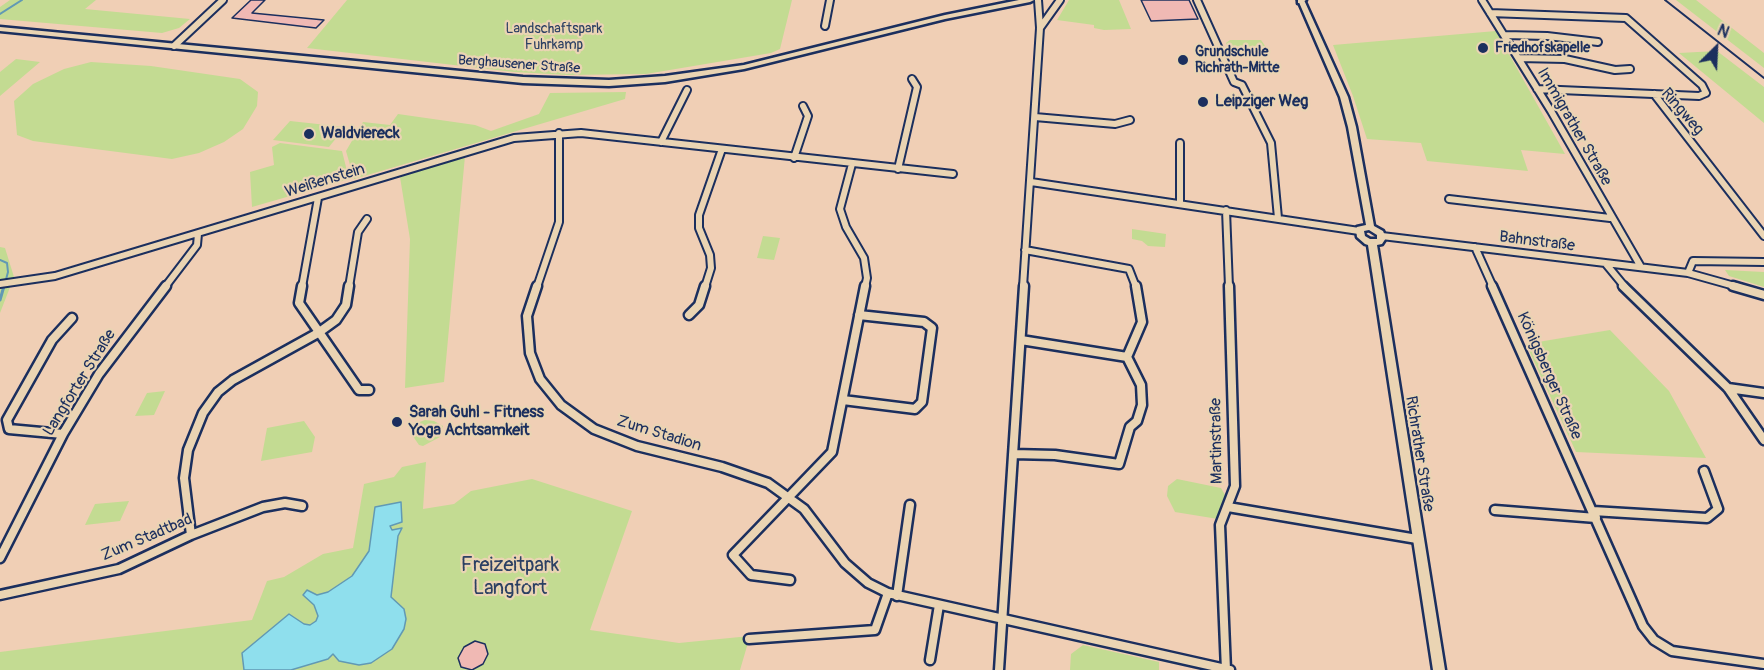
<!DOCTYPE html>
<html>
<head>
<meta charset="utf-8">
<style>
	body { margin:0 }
	#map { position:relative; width:1764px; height:670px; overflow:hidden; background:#f0cfb5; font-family:Pangolin,sans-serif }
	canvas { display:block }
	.north { position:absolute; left:1686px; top:18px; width:60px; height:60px; -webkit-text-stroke:4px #ead4b3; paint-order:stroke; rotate:24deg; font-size:16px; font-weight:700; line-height:24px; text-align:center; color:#1b2f5e }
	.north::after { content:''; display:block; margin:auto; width:21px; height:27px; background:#1b2f5e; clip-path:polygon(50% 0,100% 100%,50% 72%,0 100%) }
</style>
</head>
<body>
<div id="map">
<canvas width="1764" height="670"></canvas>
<div class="north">N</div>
</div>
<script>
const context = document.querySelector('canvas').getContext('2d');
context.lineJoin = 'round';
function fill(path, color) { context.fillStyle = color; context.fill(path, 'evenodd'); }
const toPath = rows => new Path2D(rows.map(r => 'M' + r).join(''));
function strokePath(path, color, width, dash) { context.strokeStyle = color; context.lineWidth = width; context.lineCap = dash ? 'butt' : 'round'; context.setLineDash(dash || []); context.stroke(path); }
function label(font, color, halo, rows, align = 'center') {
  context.font = font + ' Pangolin,sans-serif'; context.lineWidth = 4.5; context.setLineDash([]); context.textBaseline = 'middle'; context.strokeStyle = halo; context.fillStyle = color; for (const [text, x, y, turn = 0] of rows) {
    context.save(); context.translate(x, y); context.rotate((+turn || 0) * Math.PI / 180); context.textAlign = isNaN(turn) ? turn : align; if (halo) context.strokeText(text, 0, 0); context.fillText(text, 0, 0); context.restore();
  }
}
fill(toPath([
	[10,0,96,0,85,9,190,19,179,28,162,33,0,19,0,7],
	[347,0,792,0,780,49,771,53,646,74,568,75,514,72,307,48],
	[1069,0,1119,0,1131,29,1104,30,1094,28,1094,25,1057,20],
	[1676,0,1696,0,1764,53,1764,68],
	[1496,31,1565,154,1521,150,1528,171,1427,161,1421,143,1367,139,1353,96,1333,45],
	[1230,40,1261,40,1270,53,1231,54,1226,43],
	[1717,51,1764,87,1764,123,1679,53],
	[16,59,40,62,0,96,0,72],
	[91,62,151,66,240,79,258,92,257,106,243,129,224,142,199,153,172,159,33,141,17,135,14,101,33,84,64,69],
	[626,92,625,99,354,179,346,151,363,122,390,125,398,114,475,125,491,131,539,114,550,93],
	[290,121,345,127,329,147,273,140],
	[280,143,342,151,349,179,252,207,250,172,274,165,272,147],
	[465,156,444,382,405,388,410,239,400,177],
	[1132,229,1166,234,1165,247,1148,246,1142,241,1132,239],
	[763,236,780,238,774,260,757,258],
	[0,247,5,248,14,277,0,313],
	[1725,270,1764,272,1764,287,1729,276],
	[1610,330,1669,391,1706,458,1576,452,1526,344],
	[165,391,154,415,135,416,147,393],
	[425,420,434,421,443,426,440,437,423,446,419,445,410,432,417,423],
	[304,421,315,437,312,452,261,461,267,428],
	[426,462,423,509,454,504,471,491,532,479,632,511,590,630,679,643,750,636,740,670,0,670,0,652,252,620,267,581,284,577,323,554,353,548,364,484,394,477,402,467],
	[1177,479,1221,488,1225,495,1218,519,1175,512,1167,496,1168,486],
	[129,501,120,521,85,525,95,504],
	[1083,645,1159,662,1159,670,1070,670,1071,654]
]), '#c3db92');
const water = toPath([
	[401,502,402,522,390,526,392,530,402,528,398,536,391,597,404,609,406,619,404,629,392,649,371,663,359,665,339,661,333,654,328,659,291,670,244,670,242,653,289,614,304,624,310,625,316,621,318,616,314,605,303,595,307,590,317,595,328,592,352,576,369,551,375,507,401,502]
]);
fill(water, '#8fdfed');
strokePath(water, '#6199b4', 1.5);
strokePath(toPath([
	[0,14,22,0],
	[0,260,7,263,8,272,4,287]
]), '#6199b4', 2);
strokePath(toPath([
	[0,300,4,286]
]), '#6199b4', 3);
const building = toPath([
	[251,0,265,0,252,13,324,20,316,28,232,18,251,0],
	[1141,0,1189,0,1198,19,1151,21,1141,0],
	[475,641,485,644,488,654,483,664,472,670,461,667,458,658,464,647,475,641]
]);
fill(building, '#f0b9b4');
strokePath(building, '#1b2f5e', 1.5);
const minorFar1 = toPath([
	[1197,0,1234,82,1242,85,1271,143,1278,218],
	[1482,0,1551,111,1641,267],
	[1490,13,1626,18,1702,85,1706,93,1699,96,1537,89],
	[825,26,830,0],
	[1040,28,1060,0],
	[1505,35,1547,36,1598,42],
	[174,46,223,0],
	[1519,58,1565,59,1615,70,1630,69],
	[1654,94,1764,236],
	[1035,117,1115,124,1130,120],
	[661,142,687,90],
	[1180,143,1180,203],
	[794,158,808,116,803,106],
	[852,164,840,209,846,227,864,258,867,278,865,287],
	[898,169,917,87,912,79],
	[1031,182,1359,231],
	[1449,199,1610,218],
	[1226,210,1229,287],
	[1382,236,1688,273,1738,287],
	[1475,247,1493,287],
	[1025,250,1129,269,1136,287],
	[1606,264,1625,287],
	[1688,273,1693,261,1764,262],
	[0,284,55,276,514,138,581,133,953,174],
	[165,287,197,245,198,234],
	[302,287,318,198],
	[349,287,358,232,367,219],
	[537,287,559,222,559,133],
	[705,287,711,268,710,255,699,228,699,215,722,149],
	[1023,287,1040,28,1038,0]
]);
const minor = toPath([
	[302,286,299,303,359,390,369,390],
	[537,286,527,316,530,353,540,379,561,405,594,429,637,446,722,467,768,483,804,509,845,563,868,583,888,593,1230,670],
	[1492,286,1643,626,1654,640,1672,651,1764,664],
	[1623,286,1728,388,1764,440],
	[1733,286,1764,295],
	[689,315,699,305,705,286],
	[1021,340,1127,357],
	[1728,388,1764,393],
	[843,400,915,409,922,402,932,328,924,322,859,315],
	[63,434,9,429,7,420,52,340,72,318],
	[1013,454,1055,455,1119,464,1130,427,1137,421,1142,405,1141,385,1127,357,1142,322,1136,286],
	[1228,507,1417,539],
	[1495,510,1596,518],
	[1593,511,1707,518,1718,509,1704,471],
	[191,535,184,478,188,450,203,413,218,392,233,380,318,333,336,320,346,305,349,286],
	[0,558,63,434,99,374,166,286],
	[790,580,751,575,733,555,832,452,865,286],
	[0,595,119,569,191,535,263,507,285,503,302,506],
	[897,596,910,505],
	[749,639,875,630,888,593],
	[930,660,939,605],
	[999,670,1024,286],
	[1226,670,1220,525,1235,486,1229,286]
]);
const tertiary = toPath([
	[1298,0,1304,0,1348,97,1356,127,1374,226,1383,231,1386,238,1382,244,1377,245,1445,670,1433,670,1368,245,1365,244,1357,237,1356,229,1357,227,1366,225,1348,127,1340,97,1298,0],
	[1369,230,1377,235,1377,239,1370,239,1365,236,1364,231,1369,230]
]);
const secondary = toPath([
	[1019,0,1034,0,1030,2,945,19,744,69,665,82,609,86,523,83,0,31,0,27,523,77,609,80,665,76,744,65,945,15,1019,0],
	[1298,0,1306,0,1301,3,1298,3,1298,0]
]);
strokePath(minorFar1, '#1b2f5e', 10);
strokePath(minor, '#1b2f5e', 13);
strokePath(tertiary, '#1b2f5e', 5);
strokePath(secondary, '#1b2f5e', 5);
strokePath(minorFar1, '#ead4b3', 6);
strokePath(minor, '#ead4b3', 8);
fill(tertiary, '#ead4b3');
fill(secondary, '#ead4b3');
strokePath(toPath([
	[1665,0,1764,78]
]), '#1b2f5e', 2);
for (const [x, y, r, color] of [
	[1483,48,6,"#1b2f5e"],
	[1183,60,6,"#1b2f5e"],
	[1203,102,6,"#1b2f5e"],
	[309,134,6,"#1b2f5e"],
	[397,422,6,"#1b2f5e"]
]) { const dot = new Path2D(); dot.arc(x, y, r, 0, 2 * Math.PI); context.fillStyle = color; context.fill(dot); strokePath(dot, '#ead4b3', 2); }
label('14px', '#2c4063', '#ead4b3', [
	["Landschaftspark",554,29],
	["Fuhrkamp",554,45]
]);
label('bold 14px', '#1b2f5e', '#ead4b3', [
	["Friedhofskapelle",1495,48],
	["Grundschule",1195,52],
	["Richrath-Mitte",1195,68]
], 'left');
label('14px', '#1b2f5e', '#ead4b3', [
	["Berghausener Straße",519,65,4]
]);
label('bold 16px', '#1b2f5e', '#ead4b3', [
	["Leipziger Weg",1215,102],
	["Waldviereck",321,134],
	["Sarah Guhl - Fitness",409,413],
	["Yoga Achtsamkeit",409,431]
], 'left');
label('16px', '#1b2f5e', '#ead4b3', [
	["Ringweg",1682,112,49],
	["Immigrather Straße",1574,127,60],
	["Weißenstein",325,181,-17],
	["Bahnstraße",1537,242,7],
	["Königsberger Straße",1549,376,66],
	["Langforter Straße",80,383,-58],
	["Zum Stadion",659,434,17],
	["Martinstraße",1217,441,-91],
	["Richrather Straße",1419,454,81],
	["Zum Stadtbad",147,538,-23]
]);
label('20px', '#2c4063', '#ead4b3', [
	["Freizeitpark",510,566],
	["Langfort",510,589]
]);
</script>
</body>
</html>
